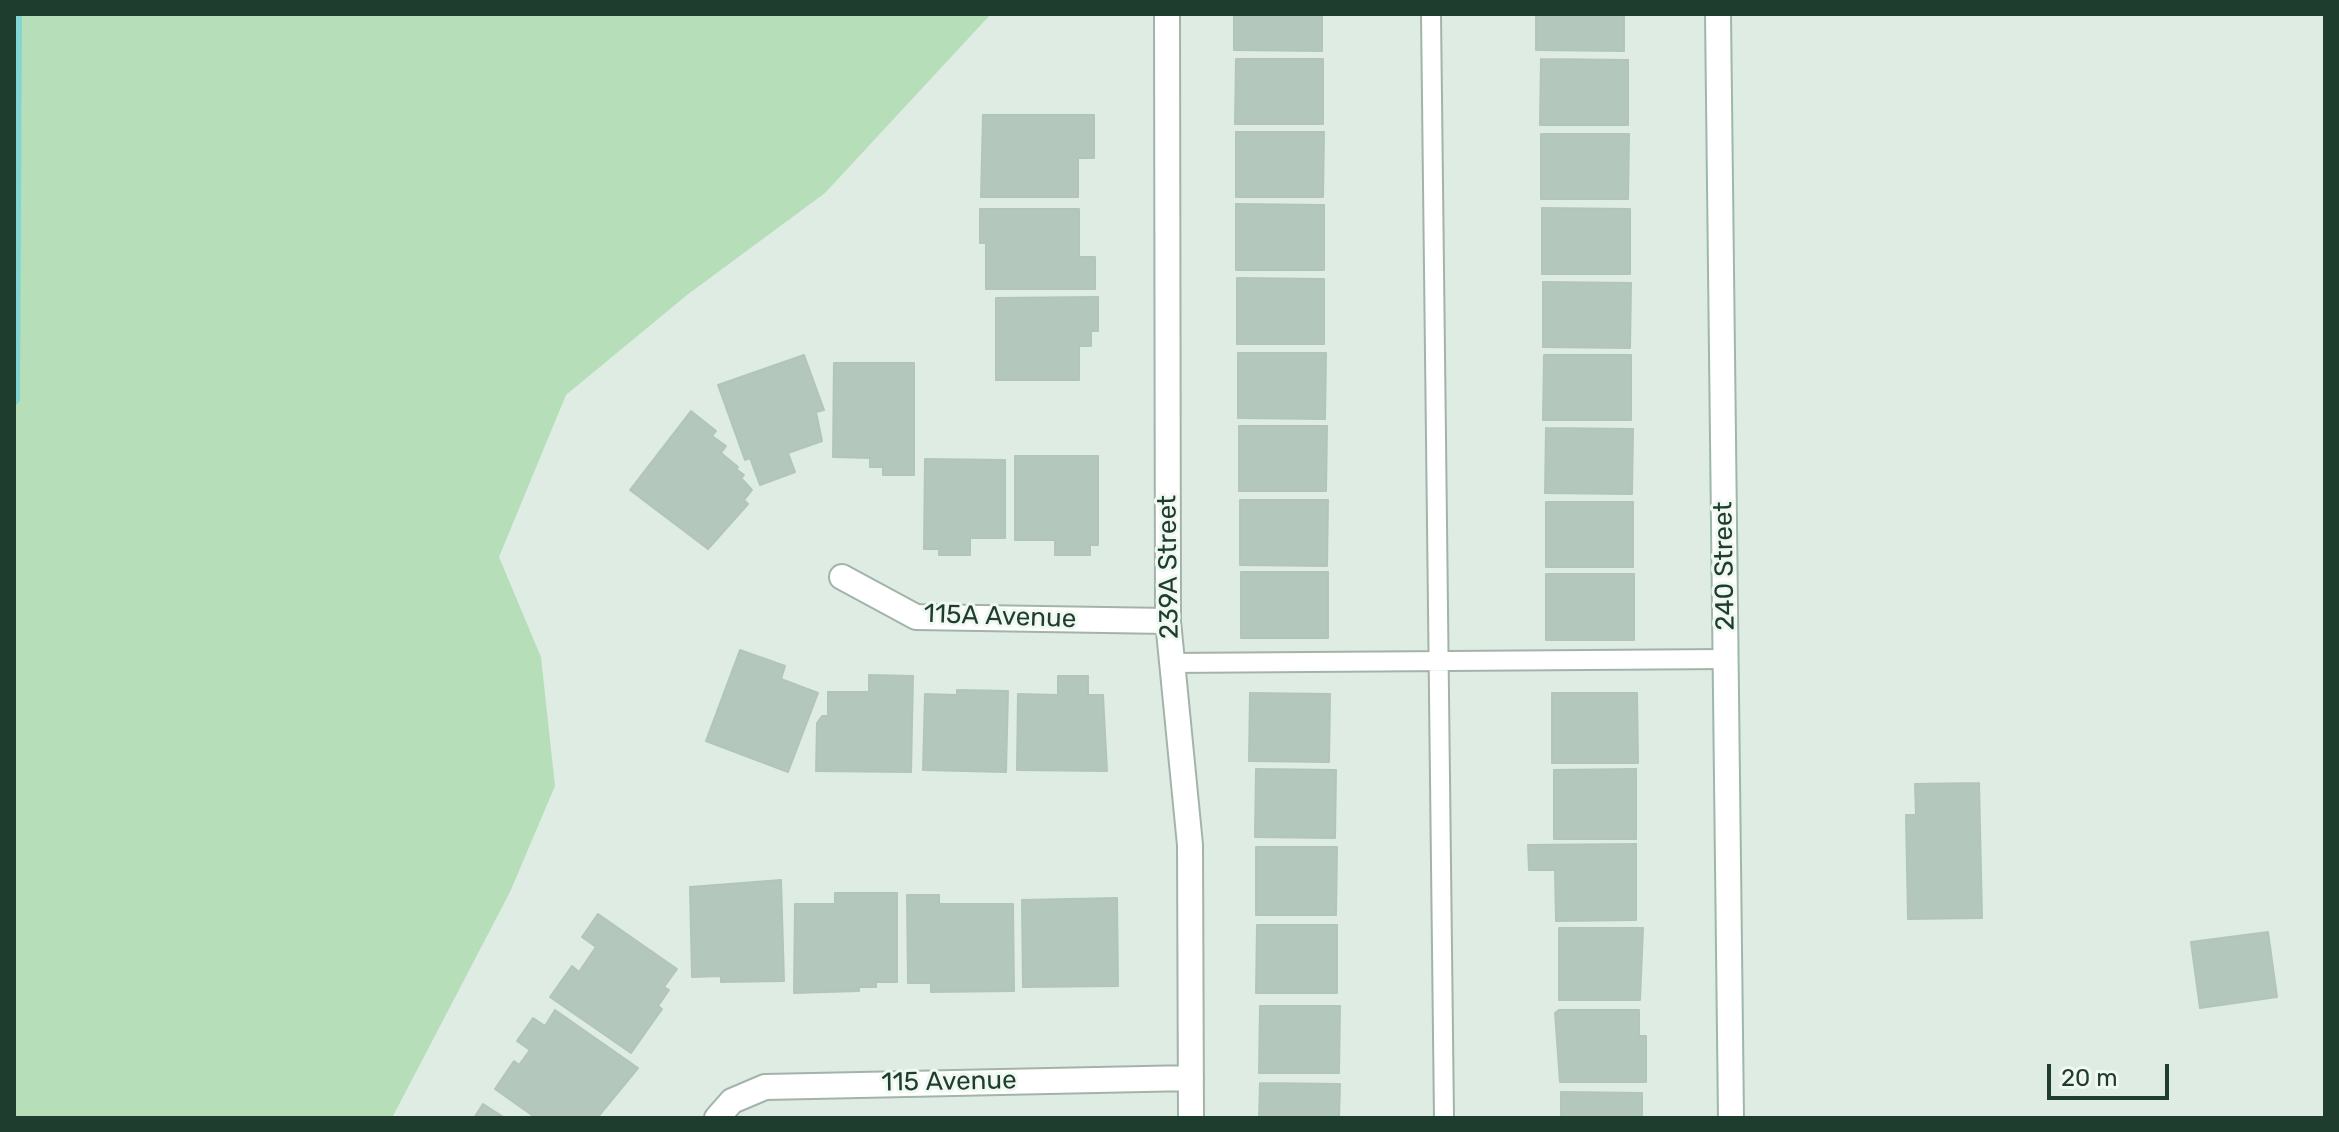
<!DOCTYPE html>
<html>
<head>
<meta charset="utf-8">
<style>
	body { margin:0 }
	#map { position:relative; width:2339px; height:1132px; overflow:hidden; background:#dfece4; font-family:Rubik,sans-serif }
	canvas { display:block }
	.frame { position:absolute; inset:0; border:16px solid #1f3d2f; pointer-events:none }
	.scale { position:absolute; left:2047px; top:1064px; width:122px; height:36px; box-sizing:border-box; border:4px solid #1f3d2f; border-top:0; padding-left:10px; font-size:24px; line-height:28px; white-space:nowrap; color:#1f3d2f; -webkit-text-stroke:6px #f0f8f2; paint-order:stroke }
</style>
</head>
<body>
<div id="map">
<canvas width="2339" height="1132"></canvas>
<div class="frame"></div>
<div class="scale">20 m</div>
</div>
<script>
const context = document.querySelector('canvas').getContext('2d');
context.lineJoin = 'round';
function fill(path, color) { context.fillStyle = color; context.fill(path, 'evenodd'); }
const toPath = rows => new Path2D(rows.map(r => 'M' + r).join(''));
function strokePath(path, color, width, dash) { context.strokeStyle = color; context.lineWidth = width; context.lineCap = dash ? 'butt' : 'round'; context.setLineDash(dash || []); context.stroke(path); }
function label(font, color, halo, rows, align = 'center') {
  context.font = font + ' Rubik,sans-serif'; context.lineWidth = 6; context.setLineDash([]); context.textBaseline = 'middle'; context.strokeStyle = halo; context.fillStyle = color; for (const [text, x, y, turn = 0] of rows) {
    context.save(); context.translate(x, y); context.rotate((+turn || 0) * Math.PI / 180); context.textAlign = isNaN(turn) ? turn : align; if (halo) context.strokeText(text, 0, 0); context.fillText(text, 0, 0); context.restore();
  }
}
fill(toPath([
	[14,14,991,14,825,193,687,295,566,395,499,557,541,657,555,786,510,892,392,1118,14,1118]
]), '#b6dfb9');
strokePath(toPath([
	[14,399,16,14]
]), '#82d5d3', 12);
const building = toPath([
	[1234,14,1322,14,1322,51,1234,50,1234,14],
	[1536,14,1624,14,1624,51,1536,50,1536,14],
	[1236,59,1323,59,1323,124,1235,124,1236,59],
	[1541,59,1628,60,1628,125,1540,125,1541,59],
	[983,115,1094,115,1094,158,1078,158,1078,197,981,197,983,115],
	[1236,132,1324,132,1323,197,1236,197,1236,132],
	[1541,134,1629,134,1628,199,1541,199,1541,134],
	[1236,204,1324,205,1324,270,1236,270,1236,204],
	[1542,208,1630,209,1630,274,1542,274,1542,208],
	[980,209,1079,209,1079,257,1095,257,1095,289,986,289,986,243,980,243,980,209],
	[1237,278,1324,279,1324,344,1237,344,1237,278],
	[1543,282,1631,283,1630,348,1543,347,1543,282],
	[1098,297,1098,331,1091,331,1091,346,1079,346,1079,380,996,380,996,298,1098,297],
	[1238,353,1326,353,1325,419,1238,418,1238,353],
	[804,355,824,410,816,412,822,441,788,453,795,472,760,485,750,458,745,460,718,385,804,355],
	[1544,355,1631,355,1631,420,1543,420,1544,355],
	[834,363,914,363,914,475,883,475,883,467,870,467,870,458,833,457,834,363],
	[691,411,716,431,712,436,726,446,721,453,738,467,736,469,744,475,741,478,752,490,744,500,748,504,708,549,630,490,691,411],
	[1239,426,1327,426,1326,491,1239,491,1239,426],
	[1546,428,1633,429,1632,494,1545,493,1546,428],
	[1015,456,1098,456,1098,545,1090,545,1090,555,1055,555,1055,540,1015,540,1015,456],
	[925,459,1005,460,1005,538,970,538,970,555,939,555,939,549,924,549,925,459],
	[1240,500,1328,500,1327,566,1240,565,1240,500],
	[1546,502,1633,502,1633,567,1546,567,1546,502],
	[1241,572,1328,572,1328,638,1241,638,1241,572],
	[1546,574,1634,574,1634,640,1546,640,1546,574],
	[740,650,785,666,781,679,818,693,788,772,706,741,740,650],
	[869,675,913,676,911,772,816,771,817,723,822,716,828,716,828,692,869,692,869,675],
	[1058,676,1088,676,1088,695,1103,695,1107,771,1017,770,1018,694,1058,695,1058,676],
	[957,690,1008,691,1006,772,923,770,925,694,957,695,957,690],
	[1250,693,1330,694,1329,762,1249,761,1250,693],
	[1552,693,1637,693,1638,763,1552,763,1552,693],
	[1256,769,1336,770,1335,838,1255,837,1256,769],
	[1636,769,1636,839,1554,839,1554,770,1636,769],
	[1979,783,1982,918,1908,919,1906,815,1916,815,1915,784,1979,783],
	[1636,844,1636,920,1556,921,1555,870,1529,870,1528,845,1636,844],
	[1256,847,1337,847,1336,915,1256,915,1256,847],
	[781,880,784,981,721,982,721,976,692,977,690,887,781,880],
	[835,893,897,893,897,982,876,982,876,987,859,987,859,991,794,993,795,904,835,904,835,893],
	[907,895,939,895,939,904,1013,904,1014,991,931,992,931,983,908,983,907,895],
	[1117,898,1118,986,1023,987,1022,900,1117,898],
	[598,914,677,969,664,987,669,990,658,1006,662,1009,631,1053,550,997,572,966,579,972,596,947,582,937,598,914],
	[1257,925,1337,925,1337,993,1256,993,1257,925],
	[1559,928,1643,928,1640,1000,1559,1000,1559,928],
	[2268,932,2277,997,2200,1008,2191,942,2268,932],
	[1260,1006,1340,1006,1339,1073,1259,1073,1260,1006],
	[555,1010,638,1068,597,1118,536,1118,495,1089,514,1061,519,1065,530,1050,517,1041,533,1018,545,1026,555,1010],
	[1559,1010,1639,1010,1639,1036,1646,1036,1646,1082,1560,1082,1555,1013,1559,1010],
	[1260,1083,1340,1084,1339,1118,1259,1118,1260,1083],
	[1561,1092,1642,1093,1642,1118,1561,1118,1561,1092],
	[483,1104,505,1118,474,1118,483,1104]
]);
fill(building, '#b4c7bc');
strokePath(building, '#b1c6b9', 2);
const lane = toPath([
	[1431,14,1444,1118],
	[1170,663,1726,659]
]);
const street = toPath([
	[1167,14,1168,621,1190,845,1191,1118],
	[842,577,916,617,1168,621],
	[717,1118,732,1101,765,1087,1191,1078]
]);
const secondary = toPath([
	[1718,14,1731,1118]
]);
strokePath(lane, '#a2b4aa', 22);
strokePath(street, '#a2b4aa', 28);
strokePath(secondary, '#9db8aa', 28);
strokePath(lane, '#fff', 18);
strokePath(street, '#fff', 24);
strokePath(secondary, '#fff', 24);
label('26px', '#1f3d2f', '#f0f8f2', [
	["240 Street",1725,566,-91],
	["239A Street",1169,567,-91],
	["115A Avenue",1000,617,2],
	["115 Avenue",949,1082,-1]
]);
</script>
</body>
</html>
